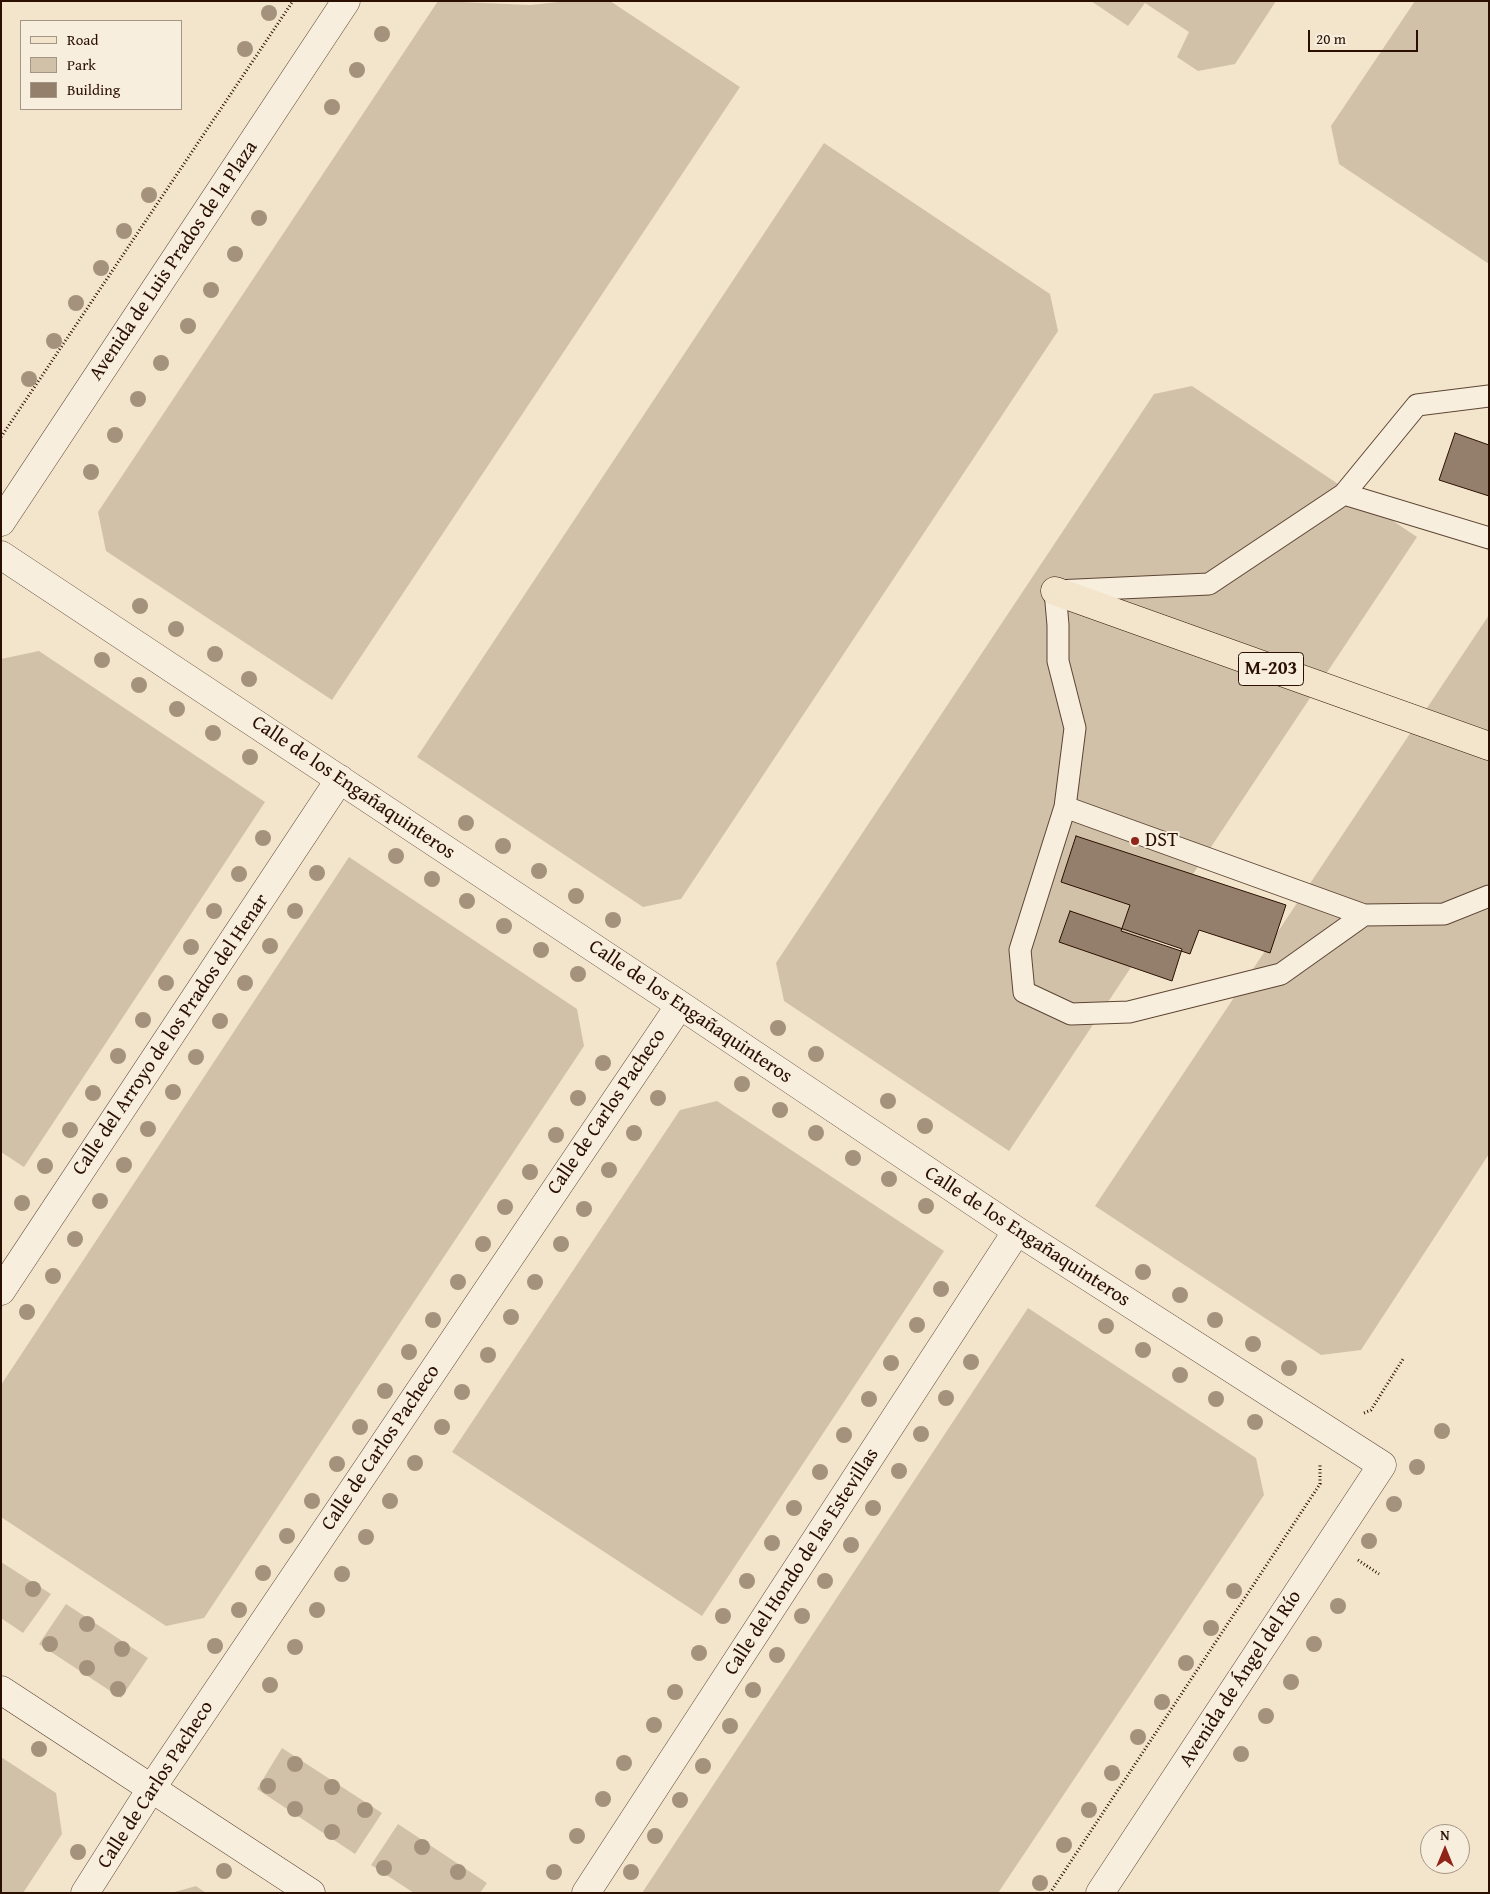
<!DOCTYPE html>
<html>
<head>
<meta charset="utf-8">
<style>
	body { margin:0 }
	#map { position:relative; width:1490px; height:1894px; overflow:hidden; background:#f3e5cb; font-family:"Gentium Book Plus",serif }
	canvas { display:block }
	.frame { position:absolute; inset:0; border:2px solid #2b1002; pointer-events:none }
	.legend { position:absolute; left:20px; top:20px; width:162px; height:90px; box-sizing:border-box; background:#f7eedd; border:1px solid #a59585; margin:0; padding:6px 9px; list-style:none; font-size:15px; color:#2b1002 }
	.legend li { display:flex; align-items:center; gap:10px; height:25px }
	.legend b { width:25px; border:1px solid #a59585 }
	.north { position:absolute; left:1420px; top:1824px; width:50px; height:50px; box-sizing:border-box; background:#f7eedd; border:1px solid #a59585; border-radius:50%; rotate:0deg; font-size:14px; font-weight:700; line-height:20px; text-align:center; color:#2b1002 }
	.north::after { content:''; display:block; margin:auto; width:18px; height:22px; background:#8f2418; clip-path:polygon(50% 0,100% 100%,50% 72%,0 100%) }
	.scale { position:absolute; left:1308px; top:30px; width:110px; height:22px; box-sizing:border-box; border:2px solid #2b1002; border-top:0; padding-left:6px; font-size:15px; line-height:18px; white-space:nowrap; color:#2b1002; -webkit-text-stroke:4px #f7eedd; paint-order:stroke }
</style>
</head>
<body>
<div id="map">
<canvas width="1490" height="1894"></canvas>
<div class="frame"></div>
<ul class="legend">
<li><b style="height:6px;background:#f3e5cb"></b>Road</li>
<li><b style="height:14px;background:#d1c1a9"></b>Park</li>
<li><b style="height:14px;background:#937f6b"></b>Building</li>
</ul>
<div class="north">N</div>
<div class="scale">20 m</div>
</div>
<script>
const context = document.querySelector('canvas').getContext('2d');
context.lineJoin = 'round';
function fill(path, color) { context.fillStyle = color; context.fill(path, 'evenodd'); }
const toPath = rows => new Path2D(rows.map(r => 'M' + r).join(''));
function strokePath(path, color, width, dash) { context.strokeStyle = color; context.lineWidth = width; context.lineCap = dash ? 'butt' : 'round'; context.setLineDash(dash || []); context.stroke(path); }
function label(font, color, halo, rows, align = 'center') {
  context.font = font + ' "Gentium Book Plus",serif'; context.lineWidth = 4; context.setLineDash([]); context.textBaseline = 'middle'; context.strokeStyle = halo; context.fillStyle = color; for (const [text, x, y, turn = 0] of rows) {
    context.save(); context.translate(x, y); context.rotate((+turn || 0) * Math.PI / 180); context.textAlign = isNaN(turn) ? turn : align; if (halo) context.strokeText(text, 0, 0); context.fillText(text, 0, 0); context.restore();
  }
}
fill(toPath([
	[438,1,530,5,568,1,610,1,740,87,332,700,106,551,98,512],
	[1091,1,1276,1,1235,64,1198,71,1177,57,1189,32,1145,3,1128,26],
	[1415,1,1489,1,1489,264,1339,164,1331,126],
	[824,143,1050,294,1058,331,681,899,643,907,417,757],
	[1192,386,1417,537,1009,1151,784,1001,776,963,1154,394],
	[1489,615,1489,1154,1361,1350,1321,1355,1095,1206],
	[39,651,265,802,24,1167,1,1152,1,659],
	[349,857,577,1009,584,1046,204,1618,166,1626,1,1517,1,1385],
	[717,1101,944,1251,702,1616,452,1452,680,1110],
	[1028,1308,1256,1458,1264,1495,998,1893,642,1893],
	[1,1562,51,1594,23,1633,1,1618],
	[66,1604,148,1658,121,1698,39,1644],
	[282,1748,382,1813,355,1854,257,1789],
	[1,1757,56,1793,62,1834,23,1893,1,1893],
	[398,1824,487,1883,480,1893,414,1893,371,1865],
	[196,1886,206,1893,171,1893]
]), '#d1c1a9');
const building = toPath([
	[1455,433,1489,445,1489,496,1439,480,1455,433],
	[1076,836,1286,905,1270,953,1199,930,1190,954,1121,931,1130,905,1061,882,1076,836],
	[1070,911,1182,949,1172,981,1059,942,1070,911]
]);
fill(building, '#937f6b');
strokePath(building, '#2b1002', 1);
const service = toPath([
	[1344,494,1417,405,1489,396],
	[1489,538,1344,494,1209,584,1055,591,1058,625,1058,661,1075,728,1065,807,1364,915,1444,914,1489,896],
	[1065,807,1020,950,1024,992,1071,1014,1129,1012,1281,974,1364,915]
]);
const minor = toPath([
	[1,522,346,1],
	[1,555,680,1005,1017,1231,1382,1465,1100,1893],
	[1,1291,340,779],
	[1,1690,311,1893],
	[85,1893,151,1789,680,1005],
	[586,1893,1017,1231]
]);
const primary = toPath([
	[1055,591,1489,746]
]);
strokePath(service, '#5d4534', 23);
strokePath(minor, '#5d4534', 29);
strokePath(primary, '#2b1002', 29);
strokePath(toPath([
	[1,437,293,1],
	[1364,1413,1371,1410,1403,1359],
	[1358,1560,1379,1574],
	[1050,1893,1320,1484,1320,1465]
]), '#2b1002', 3, [1, 2.5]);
strokePath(service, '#f7eedd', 21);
strokePath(minor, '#f7eedd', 28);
strokePath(primary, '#f3e5cb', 28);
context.fillStyle = '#a5927c';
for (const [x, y] of [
	[269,13],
	[382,34],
	[245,49],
	[357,70],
	[332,107],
	[149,195],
	[259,218],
	[124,231],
	[235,254],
	[101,268],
	[211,290],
	[76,303],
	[188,326],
	[54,341],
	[161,363],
	[29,379],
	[138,399],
	[115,435],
	[91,472],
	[140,606],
	[176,629],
	[215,654],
	[102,660],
	[249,679],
	[139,685],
	[177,709],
	[213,733],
	[250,757],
	[466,823],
	[263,838],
	[503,846],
	[396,856],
	[539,871],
	[317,873],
	[239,874],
	[432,879],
	[576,896],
	[467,901],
	[214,911],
	[295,911],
	[613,920],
	[504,926],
	[270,946],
	[191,947],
	[541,950],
	[578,974],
	[166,983],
	[245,983],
	[143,1020],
	[220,1021],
	[778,1028],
	[816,1054],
	[118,1056],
	[196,1057],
	[603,1063],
	[742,1084],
	[173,1092],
	[93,1093],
	[578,1098],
	[658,1098],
	[888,1101],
	[780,1110],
	[925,1126],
	[148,1129],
	[70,1130],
	[634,1133],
	[816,1133],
	[556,1135],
	[853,1158],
	[124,1165],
	[45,1166],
	[609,1170],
	[530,1172],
	[889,1179],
	[100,1201],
	[22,1203],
	[926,1206],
	[505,1207],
	[584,1209],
	[75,1239],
	[483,1244],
	[561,1244],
	[1143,1272],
	[53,1276],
	[458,1282],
	[535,1282],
	[941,1289],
	[1180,1295],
	[27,1312],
	[511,1317],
	[433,1320],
	[1215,1320],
	[917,1325],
	[1106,1326],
	[1253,1344],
	[1143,1350],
	[409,1352],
	[488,1355],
	[971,1362],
	[891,1363],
	[1289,1368],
	[1180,1375],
	[385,1391],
	[462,1392],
	[946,1398],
	[869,1399],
	[1216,1399],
	[1255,1422],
	[360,1427],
	[442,1427],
	[1442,1431],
	[921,1434],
	[844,1435],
	[415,1463],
	[337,1464],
	[1417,1467],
	[899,1471],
	[820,1472],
	[312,1501],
	[390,1501],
	[1394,1504],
	[794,1508],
	[873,1508],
	[287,1536],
	[366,1537],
	[1369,1541],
	[772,1543],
	[851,1545],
	[263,1573],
	[342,1574],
	[747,1581],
	[825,1581],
	[33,1589],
	[1234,1591],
	[1338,1606],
	[239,1610],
	[317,1610],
	[723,1616],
	[802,1616],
	[87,1624],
	[1211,1628],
	[50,1644],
	[1314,1644],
	[215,1646],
	[295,1647],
	[122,1649],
	[699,1653],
	[777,1655],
	[1186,1663],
	[87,1668],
	[1291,1682],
	[270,1685],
	[118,1689],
	[753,1690],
	[675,1692],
	[1162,1702],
	[1266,1716],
	[654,1725],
	[730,1726],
	[1138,1737],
	[39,1749],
	[1241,1754],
	[624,1763],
	[295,1764],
	[703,1766],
	[1112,1773],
	[268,1786],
	[332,1787],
	[603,1799],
	[680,1800],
	[295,1809],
	[365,1810],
	[1089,1810],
	[332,1832],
	[577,1836],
	[655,1836],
	[1064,1845],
	[422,1847],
	[78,1852],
	[384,1868],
	[224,1871],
	[458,1872],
	[554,1872],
	[631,1872],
	[1040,1883]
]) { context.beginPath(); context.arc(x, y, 8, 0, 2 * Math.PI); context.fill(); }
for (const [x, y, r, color] of [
	[1135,841,5,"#8f2418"]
]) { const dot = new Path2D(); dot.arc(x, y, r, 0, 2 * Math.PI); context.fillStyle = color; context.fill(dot); strokePath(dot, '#f7eedd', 2); }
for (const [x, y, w] of [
	[1271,669,65]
]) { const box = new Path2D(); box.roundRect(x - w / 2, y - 16.5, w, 33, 4); context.fillStyle = '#f7eedd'; context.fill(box); strokePath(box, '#2b1002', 1); }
label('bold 19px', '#2b1002', null, [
	["M-203",1271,669]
]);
label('20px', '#2b1002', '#f7eedd', [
	["Avenida de Luis Prados de la Plaza",174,261,-56],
	["Calle de los Engañaquinteros",353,788,34],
	["Calle de los Engañaquinteros",690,1012,34],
	["Calle del Arroyo de los Prados del Henar",171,1035,-56],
	["Calle de Carlos Pacheco",607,1112,-56],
	["Calle de los Engañaquinteros",1027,1237,33],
	["Calle de Carlos Pacheco",381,1448,-56],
	["Calle del Hondo de las Estevillas",802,1562,-57],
	["Avenida de Ángel del Río",1241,1679,-57],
	["Calle de Carlos Pacheco",156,1785,-57]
]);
label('20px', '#2b1002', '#f7eedd', [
	["DST",1145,841]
], 'left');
</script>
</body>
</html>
